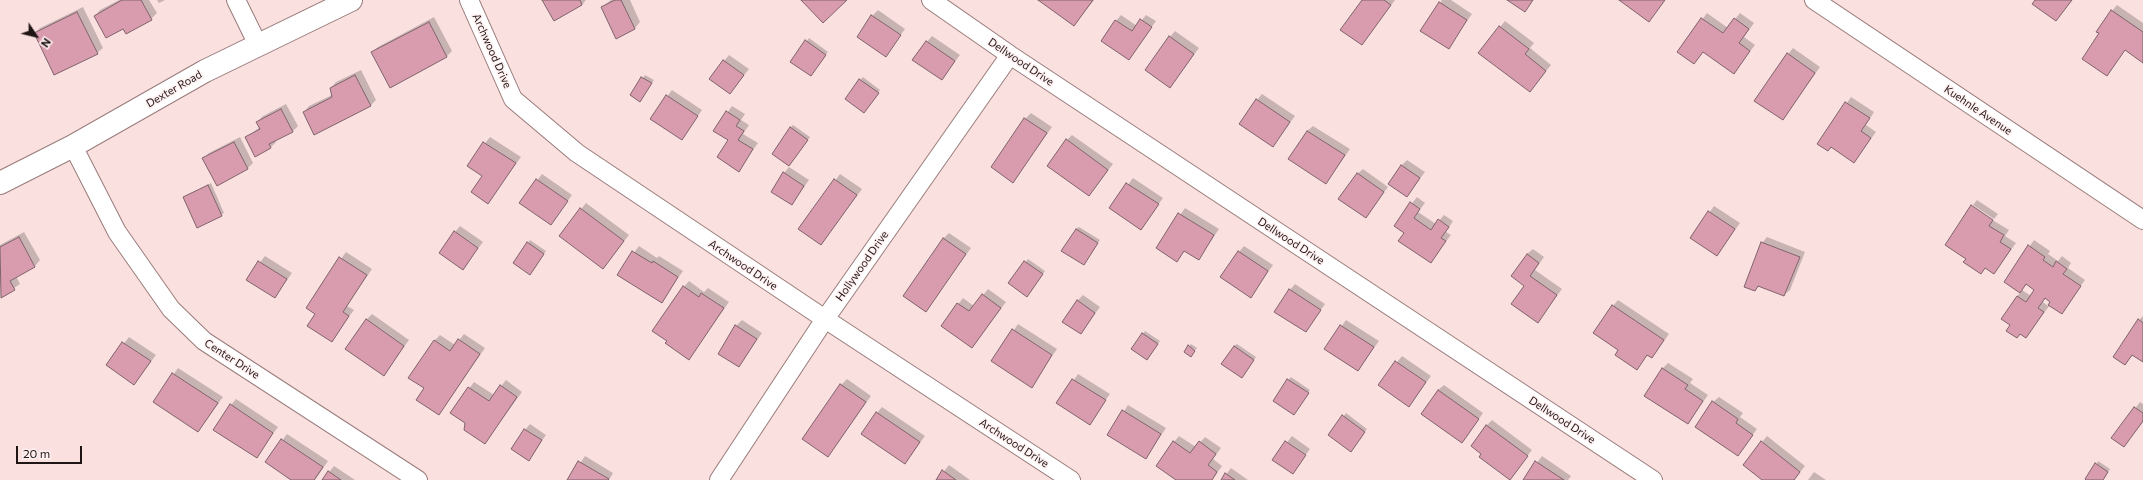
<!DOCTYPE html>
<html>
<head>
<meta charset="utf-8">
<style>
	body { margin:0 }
	#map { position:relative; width:2143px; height:480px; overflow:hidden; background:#fbe0e0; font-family:Commissioner,sans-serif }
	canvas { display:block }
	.north { position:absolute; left:16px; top:16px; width:40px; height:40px; -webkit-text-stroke:3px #fff1f1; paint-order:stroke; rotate:125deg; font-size:11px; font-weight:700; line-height:16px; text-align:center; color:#201515 }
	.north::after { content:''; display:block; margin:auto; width:14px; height:18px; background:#201515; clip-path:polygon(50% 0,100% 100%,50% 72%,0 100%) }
	.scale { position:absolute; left:16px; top:446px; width:66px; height:18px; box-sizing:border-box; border:2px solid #201515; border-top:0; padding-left:5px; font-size:12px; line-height:14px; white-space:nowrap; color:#201515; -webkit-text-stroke:3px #fff1f1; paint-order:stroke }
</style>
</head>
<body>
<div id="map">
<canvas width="2143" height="480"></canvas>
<div class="north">N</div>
<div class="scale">20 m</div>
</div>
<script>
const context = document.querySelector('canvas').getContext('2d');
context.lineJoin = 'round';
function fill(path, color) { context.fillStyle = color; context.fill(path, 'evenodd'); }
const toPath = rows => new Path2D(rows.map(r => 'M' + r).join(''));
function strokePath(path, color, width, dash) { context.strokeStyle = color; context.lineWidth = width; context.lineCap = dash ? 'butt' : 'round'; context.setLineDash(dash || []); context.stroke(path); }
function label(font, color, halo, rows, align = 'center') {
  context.font = font + ' Commissioner,sans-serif'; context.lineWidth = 3; context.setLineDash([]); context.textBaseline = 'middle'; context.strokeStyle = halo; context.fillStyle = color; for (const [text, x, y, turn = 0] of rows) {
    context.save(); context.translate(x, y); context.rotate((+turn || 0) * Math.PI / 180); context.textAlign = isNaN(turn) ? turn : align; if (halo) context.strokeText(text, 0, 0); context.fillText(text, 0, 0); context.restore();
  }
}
fill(toPath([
	[119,0,149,0,157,13,151,19,95,16,100,10],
	[157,0,165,0,159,3],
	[543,0,586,0,582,5],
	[611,0,630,0,640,22,635,28,617,37,602,7],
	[1040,0,1094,0,1074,25],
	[1363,0,1395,0,1362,44],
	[1442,0,1451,0,1472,14,1448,48,1422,31],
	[2117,5,2143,23,2143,61,2126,49,2107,75,2101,33,2112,11],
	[83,7,103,48,97,53,35,33,40,28],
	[878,10,905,29,885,56,872,16],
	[1707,13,1728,28,1740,13,1754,23,1744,37,1755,45,1734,72,1704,51,1694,63,1678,52],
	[1121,15,1137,26,1146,15,1156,21,1129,59,1116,21],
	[434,17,452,51,447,56,390,86,372,52,378,47],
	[1505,21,1534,43,1530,48,1551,65,1530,91,1479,52],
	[1175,31,1199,48,1170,87,1170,37],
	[932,36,960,55,942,79,927,42],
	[809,38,828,52,811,75,792,61],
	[1793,48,1820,67,1783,119,1788,54],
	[729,55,749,69,730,93,724,61],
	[361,70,376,100,371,105,315,134,304,112,309,106,332,95,331,88,336,82],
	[645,75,654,80,642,98,631,95],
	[863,77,880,90,867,109,860,80],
	[672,90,702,110,682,139,651,118],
	[1262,94,1295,116,1273,146,1257,100],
	[1851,97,1874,112,1866,125,1876,132,1854,162,1832,147,1828,150,1818,143],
	[286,104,298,126,292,132,275,140,276,142,271,147,256,155,247,137,260,127,257,122,263,116],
	[732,106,745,114,741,120,749,125,743,134,758,143,739,170,729,139,715,130],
	[1031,113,1052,127,1013,182,1025,119],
	[793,125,810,137,789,165,790,128],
	[1313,126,1350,149,1326,183,1307,131],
	[1072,135,1113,164,1089,195,1067,140],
	[240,137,253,163,248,168,217,185,203,159,209,153],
	[490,137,521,157,488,202,484,176,468,165],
	[1407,160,1425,172,1407,196,1402,165],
	[789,167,809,180,792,204,784,173],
	[1363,169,1388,187,1366,217,1357,174],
	[542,174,572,195,551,224,521,203],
	[840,174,862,189,821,244,800,229],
	[1133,178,1163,198,1141,228,1111,207],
	[211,183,224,213,198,227,184,197],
	[1417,197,1425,203,1418,212,1436,224,1444,215,1453,221,1446,232,1451,235,1430,262,1405,233,1395,225],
	[1977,200,1998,214,1994,219,1973,205],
	[586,203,629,235,603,268,560,236],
	[1714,206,1740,223,1717,255,1691,238],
	[1971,207,2009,230,2005,236,2016,243,1994,273,1986,267,1981,273,1967,258],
	[1185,208,1219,229,1199,259,1185,250,1177,260,1157,248],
	[460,226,483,242,463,269,455,232],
	[1079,227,1100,240,1084,264,1076,229],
	[24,232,40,260,35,266,16,276,20,284,1,297,0,245],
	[949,233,971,248,926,310,943,239],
	[1767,237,1805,252,1790,290,1784,295,1759,286,1755,290,1762,243],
	[530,240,546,251,533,271,514,263],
	[2034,240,2050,251,2048,254,2058,261,2062,256,2071,263,2068,268,2085,280,2061,313,2050,305,2026,337,2021,333,2017,337,2012,325,2017,296,2021,292,2005,281],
	[2027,284,2036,290,2031,296,2022,290],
	[2046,298,2051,301,2048,306,2043,302],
	[639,246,657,258,659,256,683,271,661,302,618,274],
	[1244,246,1273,265,1251,296,1239,252],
	[1533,249,1544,257,1535,270,1562,289,1538,321,1525,285,1527,254],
	[346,252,372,269,347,306,354,310,331,341,317,314,307,307],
	[265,256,292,273,275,297,247,279],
	[1028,259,1045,271,1029,293,1009,283],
	[689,281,704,292,708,288,729,302,689,358,684,287],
	[1295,284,1325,304,1306,331,1290,290],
	[988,289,1006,302,972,347,942,326,963,298,974,306],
	[1083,295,1100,307,1081,333,1077,301],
	[1618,300,1669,334,1657,351,1652,356,1648,354,1637,369,1619,349,1613,306],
	[372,314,409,340,384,375,366,320],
	[2143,316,2143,361,2133,355,2125,364,2139,320],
	[742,320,762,333,739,366,736,326],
	[1346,320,1379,341,1358,370,1325,349],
	[1018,324,1057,349,1031,386,993,361],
	[1145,331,1160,341,1149,357,1132,349],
	[464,334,485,348,439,414,425,388,434,341,440,335,455,345],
	[129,337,156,355,134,384,107,365],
	[1191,344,1197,348,1193,353,1189,346],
	[1237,344,1256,357,1244,375,1234,346],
	[1402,356,1431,376,1409,406,1379,385],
	[1668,363,1693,379,1690,383,1708,395,1688,423,1662,369],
	[178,368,223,397,198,431,154,402],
	[1078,374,1110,394,1089,423,1058,403],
	[1291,377,1310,390,1294,414,1288,380],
	[847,379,871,396,828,456,841,385],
	[506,380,522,392,485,443,466,423,451,413,474,382,494,395],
	[1444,385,1483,413,1467,436,1438,390],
	[1719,397,1743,413,1740,417,1757,429,1738,455,1713,402],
	[236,399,278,427,256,457,231,405],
	[2140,402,2143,404,2143,422,2124,446,2113,438],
	[1128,405,1166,428,1146,458,1108,435],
	[882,407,925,436,905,463,877,413],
	[1346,413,1367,429,1353,448,1329,435],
	[1492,420,1532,450,1510,478,1486,426],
	[530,424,546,435,529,459,525,430],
	[287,434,328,461,315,480,293,480,266,462],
	[1179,436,1196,447,1205,437,1221,448,1213,459,1222,466,1212,480,1178,480,1174,442],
	[1292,436,1310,449,1292,473,1273,460],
	[1767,436,1805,466,1794,480,1763,480,1762,442],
	[585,456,613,473,609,480,569,480],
	[1542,456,1571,476,1568,480,1524,480],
	[2098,461,2110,469,2103,480,2088,480],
	[949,465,970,480,937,480],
	[334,466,355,480,323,480],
	[1231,468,1248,480,1222,480],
	[1814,472,1826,480,1808,480]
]), '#0003');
const building = toPath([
	[122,0,141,0,152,20,126,34,123,29,106,38,94,16,122,0],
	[542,0,580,0,582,5,554,21,542,0],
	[615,0,621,0,635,29,616,39,601,7,615,0],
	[801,0,847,0,823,23,801,0],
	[1038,0,1093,0,1074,26,1038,0],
	[1362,0,1384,0,1391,5,1362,45,1340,30,1362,0],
	[1507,0,1533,0,1525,12,1507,0],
	[1619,0,1665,0,1649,22,1619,0],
	[2035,0,2072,0,2056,21,2032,4,2035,0],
	[1439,2,1467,20,1449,49,1420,31,1439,2],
	[2111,10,2143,32,2143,63,2125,50,2107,76,2082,59,2099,33,2096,32,2111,10],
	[77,12,98,54,54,75,34,33,77,12],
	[871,15,901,35,886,57,857,37,871,15],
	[1701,18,1723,33,1734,18,1749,29,1739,43,1750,51,1734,74,1703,52,1694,64,1677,52,1701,18],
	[1140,19,1152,27,1129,60,1101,41,1115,20,1132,31,1140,19],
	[429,22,447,57,390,88,371,52,429,22],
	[1499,26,1529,49,1525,54,1546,71,1530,92,1478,53,1499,26],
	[1169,36,1194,54,1170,88,1145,70,1169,36],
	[805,40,826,55,811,76,790,62,805,40],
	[926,41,955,61,942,80,912,60,926,41],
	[1787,53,1815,73,1783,120,1754,101,1787,53],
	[723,60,744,75,730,94,709,79,723,60],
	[355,75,371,106,314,135,303,112,332,97,330,88,355,75],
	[641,77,652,83,640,102,630,95,641,77],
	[859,79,879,93,864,113,845,99,859,79],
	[666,95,698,116,682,140,650,119,666,95],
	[1256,99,1290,122,1273,147,1239,124,1256,99],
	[1845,102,1870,118,1861,131,1871,138,1854,163,1831,147,1828,151,1817,144,1845,102],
	[281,109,293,132,269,144,271,148,255,157,245,137,260,129,256,122,281,109],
	[726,111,740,120,736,126,744,131,738,140,753,149,739,172,717,157,728,140,713,131,726,111],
	[1024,118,1047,133,1013,183,991,167,1024,118],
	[790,127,808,140,789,166,772,154,790,127],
	[1307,131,1345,155,1326,184,1288,159,1307,131],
	[1066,139,1108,170,1089,196,1047,166,1066,139],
	[234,142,248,169,217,186,202,158,234,142],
	[483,142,516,163,488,204,471,192,482,176,467,166,483,142],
	[1401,165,1420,178,1407,197,1388,184,1401,165],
	[783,172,804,186,792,205,771,192,783,172],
	[1357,173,1384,192,1366,218,1338,199,1357,173],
	[536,179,568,201,551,225,519,203,536,179],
	[834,179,857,195,821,245,798,229,834,179],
	[1126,183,1159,204,1141,230,1109,208,1126,183],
	[208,185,222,216,197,228,183,197,208,185],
	[1410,202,1420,209,1414,218,1431,230,1438,219,1449,227,1441,238,1446,241,1431,263,1398,241,1404,233,1394,226,1410,202],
	[1971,205,1993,220,1989,226,2004,235,2000,242,2011,249,1994,274,1985,268,1981,274,1963,262,1966,259,1945,245,1971,205],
	[580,208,624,241,603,269,559,236,580,208],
	[1708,211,1735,229,1717,256,1690,238,1708,211],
	[1178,213,1214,235,1199,260,1184,251,1177,262,1156,248,1178,213],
	[1076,229,1098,243,1084,265,1061,251,1076,229],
	[454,231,478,248,463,270,439,253,454,231],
	[19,237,35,267,10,281,15,290,1,298,0,247,19,237],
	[943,238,966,254,926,312,903,296,943,238],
	[527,242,544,254,530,275,513,263,527,242],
	[1761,242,1800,257,1784,296,1758,286,1755,291,1744,287,1761,242],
	[2028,245,2045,257,2043,260,2053,267,2056,261,2067,269,2063,274,2081,286,2062,314,2048,305,2050,302,2045,298,2038,308,2044,312,2026,338,2020,334,2017,338,2006,331,2010,325,2001,319,2017,296,2026,302,2034,290,2026,284,2020,293,2004,282,2028,245],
	[632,251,652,263,653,261,678,277,662,303,617,275,632,251],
	[1238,251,1268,271,1251,298,1220,277,1238,251],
	[1527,254,1539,263,1530,276,1557,295,1538,323,1511,304,1524,286,1511,276,1527,254],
	[339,257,367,275,343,312,349,316,332,342,307,326,315,314,306,308,339,257],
	[258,261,287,279,275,298,246,280,258,261],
	[1024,261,1043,274,1027,297,1008,283,1024,261],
	[683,286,699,297,701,293,724,308,689,360,665,343,667,341,652,331,683,286],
	[1289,289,1321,310,1306,332,1274,312,1289,289],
	[982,294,1001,308,972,348,941,326,957,303,969,311,982,294],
	[1077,300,1095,313,1081,334,1062,322,1077,300],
	[1612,305,1664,340,1652,358,1647,355,1637,370,1615,355,1618,350,1593,333,1612,305],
	[366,319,404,346,384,376,345,349,366,319],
	[2138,319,2143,323,2143,362,2132,355,2125,365,2113,357,2138,319],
	[735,325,757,339,739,367,718,354,735,325],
	[1340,325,1374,347,1358,371,1324,349,1340,325],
	[1012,329,1052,355,1032,388,991,361,1012,329],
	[1142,333,1158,344,1147,360,1131,349,1142,333],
	[458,339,480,354,439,415,416,400,424,388,408,378,434,340,450,351,458,339],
	[122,342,151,361,134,385,106,365,122,342],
	[1188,345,1195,351,1191,357,1184,352,1188,345],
	[1234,346,1254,360,1242,378,1221,364,1234,346],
	[1395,361,1426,382,1409,407,1378,385,1395,361],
	[1662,368,1688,385,1685,389,1703,401,1688,424,1644,396,1662,368],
	[172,373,218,403,198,432,153,402,172,373],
	[1072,379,1106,400,1090,425,1056,403,1072,379],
	[1287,379,1309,393,1294,415,1273,401,1287,379],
	[840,384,866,402,828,457,802,439,840,384],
	[500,385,517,397,485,444,464,430,465,423,450,413,468,387,489,401,500,385],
	[1438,390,1479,419,1462,443,1421,414,1438,390],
	[1712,401,1738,419,1736,423,1753,435,1738,456,1695,427,1712,401],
	[230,404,273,433,257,458,213,430,230,404],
	[2134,407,2143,413,2143,421,2124,447,2111,438,2134,407],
	[1122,410,1161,434,1146,459,1107,435,1122,410],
	[876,412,920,442,905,464,861,434,876,412],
	[1342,415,1365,432,1351,452,1328,435,1342,415],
	[1486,425,1528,456,1510,480,1479,457,1481,454,1471,446,1486,425],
	[524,429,542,440,529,461,511,449,524,429],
	[281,439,323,467,314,480,291,480,265,462,281,439],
	[1173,441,1190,453,1199,441,1216,454,1208,465,1217,472,1212,480,1176,480,1156,466,1173,441],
	[1285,441,1306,455,1293,474,1272,460,1285,441],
	[1761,441,1800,472,1794,480,1762,480,1743,465,1761,441],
	[578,461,609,479,608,480,567,480,578,461],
	[1535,461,1564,480,1523,480,1535,461],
	[2095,463,2108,472,2103,480,2086,480,2085,479,2095,463],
	[942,470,956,480,936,480,942,470],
	[328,471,341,480,322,480,328,471],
	[1225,473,1235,480,1221,480,1225,473]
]);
fill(building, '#d99cae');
strokePath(building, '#7f636b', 1);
const street = toPath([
	[236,0,258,45],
	[469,0,513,99,577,153,825,319,1071,480],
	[931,0,1010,55,1653,480],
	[1814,0,2143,220],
	[73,146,117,232,171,309,204,341,418,480],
	[719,480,825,319,1010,55]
]);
const secondary = toPath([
	[0,183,73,146,205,71,351,0]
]);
strokePath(street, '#997b7b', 20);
strokePath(secondary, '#997b7b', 24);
strokePath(street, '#fff', 18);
strokePath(secondary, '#fff', 22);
label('11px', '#201515', '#fff1f1', [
	["Archwood Drive",492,51,66],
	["Dellwood Drive",1021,62,34],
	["Dexter Road",174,89,-30],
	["Kuehnle Avenue",1978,110,34],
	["Dellwood Drive",1291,241,33],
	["Archwood Drive",743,265,34],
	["Hollywood Drive",862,266,-55],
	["Center Drive",232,359,33],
	["Dellwood Drive",1562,420,33],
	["Archwood Drive",1014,443,33]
]);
</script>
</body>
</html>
